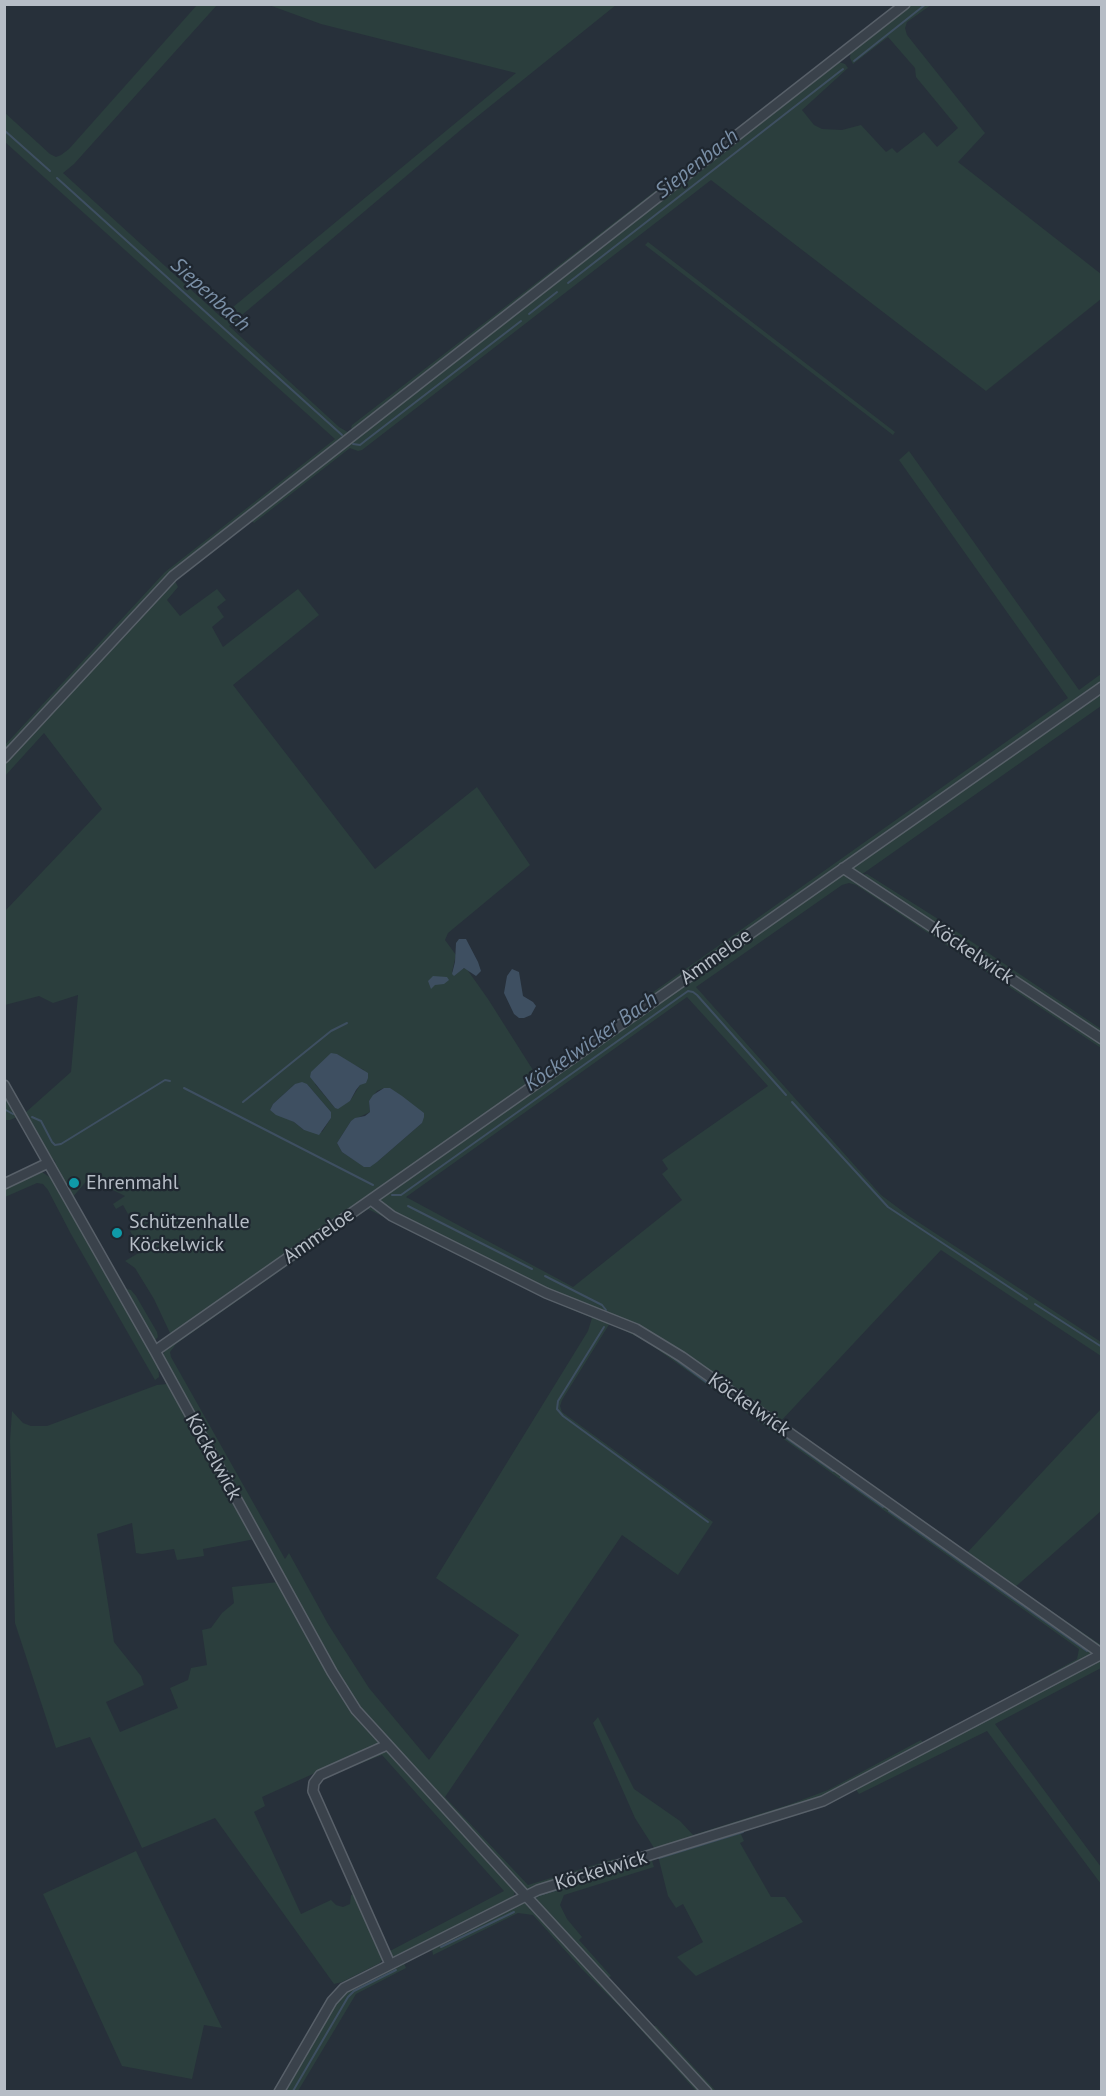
<!DOCTYPE html>
<html>
<head>
<meta charset="utf-8">
<style>
	body { margin:0 }
	#map { position:relative; width:1106px; height:2096px; overflow:hidden; background:#27303a; font-family:"PT Sans",sans-serif }
	canvas { display:block }
	.frame { position:absolute; inset:0; border:6px solid #b6bdc6; pointer-events:none }
</style>
</head>
<body>
<div id="map">
<canvas width="1106" height="2096"></canvas>
<div class="frame"></div>
</div>
<script>
const context = document.querySelector('canvas').getContext('2d');
context.lineJoin = 'round';
function fill(path, color) { context.fillStyle = color; context.fill(path, 'evenodd'); }
const toPath = rows => new Path2D(rows.map(r => 'M' + r).join(''));
function strokePath(path, color, width, dash) { context.strokeStyle = color; context.lineWidth = width; context.lineCap = dash ? 'butt' : 'round'; context.setLineDash(dash || []); context.stroke(path); }
function label(font, color, halo, rows, align = 'center') {
  context.font = font + ' "PT Sans",sans-serif'; context.lineWidth = 4.5; context.setLineDash([]); context.textBaseline = 'middle'; context.strokeStyle = halo; context.fillStyle = color; for (const [text, x, y, turn = 0] of rows) {
    context.save(); context.translate(x, y); context.rotate((+turn || 0) * Math.PI / 180); context.textAlign = isNaN(turn) ? turn : align; if (halo) context.strokeText(text, 0, 0); context.fillText(text, 0, 0); context.restore();
  }
}
fill(toPath([
	[197,5,217,5,74,164,63,173,221,317,516,73,321,24,269,5,616,5,463,128,229,326,339,427,351,434,176,572,5,754,5,745,165,572,335,439,5,142,4,112,50,154,56,157,61,155,69,149],
	[896,5,902,5,355,432,351,428,352,425],
	[909,5,931,5,907,22,905,28,907,35,985,133,958,162,1101,274,1101,299,986,391,711,180,362,450,358,451,350,448,254,523,250,519,834,64,839,62,845,64,848,68,802,110,814,125,822,129,842,130,861,125,886,152,892,148,897,153,924,132,937,147,958,128,916,77,915,68,888,37,853,64,850,58,851,50],
	[648,242,895,432,893,435,645,245],
	[909,451,1079,690,1101,674,1101,681,639,1007,632,1007,1068,698,899,460],
	[174,579,178,587,167,600,180,616,217,589,226,600,217,607,224,617,212,627,223,647,298,589,319,615,233,685,375,869,477,787,530,865,448,933,445,940,456,955,452,972,466,968,488,999,538,1078,175,1333,170,1333,154,1299,135,1268,125,1261,142,1251,130,1231,142,1223,138,1215,134,1217,131,1212,128,1214,123,1205,116,1209,113,1204,125,1196,89,1178,72,1198,56,1170,55,1161,49,1156,25,1113,71,1072,78,995,53,1003,39,996,5,1005,5,911,102,809,44,733,5,776,4,761],
	[337,1054,348,1062,364,1070,360,1085,350,1101,335,1108,315,1084],
	[295,1084,307,1084,331,1112,331,1118,322,1132,304,1130,294,1122,270,1110,273,1104],
	[384,1088,390,1088,422,1123,377,1162,364,1166,342,1152,337,1143,351,1121,370,1112,369,1101,377,1091],
	[1101,688,1101,706,861,875,867,874,938,919,1101,1029,1101,1035,854,871,852,868,852,864],
	[845,873,1101,1041,1101,1048,856,885,849,883,842,885,696,987,881,1195,909,1216,1101,1342,1101,1356,941,1250,780,1422,674,1348,548,1291,407,1221,384,1205,381,1199,383,1195,834,875],
	[687,997,768,1086,662,1160,668,1169,662,1174,682,1200,573,1287,406,1197],
	[4,1090,19,1116,10,1120,5,1120],
	[42,1172,51,1178,62,1195,158,1365,159,1377,155,1380,71,1234,48,1190,43,1184,37,1183,5,1197,4,1187,32,1174],
	[367,1206,541,1292,647,1337,1091,1651,1091,1655,1024,1690,1023,1689,1077,1659,1079,1649,647,1342,610,1323,562,1400,560,1406,562,1412,713,1522,678,1575,622,1535,445,1797,528,1885,614,1859,614,1863,526,1891,365,1716,335,1671,162,1357,168,1345],
	[368,1209,536,1294,592,1318,588,1331,436,1578,519,1635,429,1760,369,1688,328,1624,289,1553,285,1559,171,1357,170,1352,176,1344],
	[127,1289,131,1290,136,1296,157,1332,158,1337,154,1341,125,1291],
	[167,1384,255,1539,203,1549,204,1556,177,1560,174,1549,142,1554,136,1553,132,1523,97,1534,114,1642,141,1676,144,1685,106,1702,120,1732,178,1708,170,1688,188,1680,191,1668,207,1665,202,1630,211,1628,222,1613,234,1603,232,1587,278,1582,378,1742,377,1745,262,1797,265,1806,254,1812,301,1914,331,1900,336,1905,343,1907,350,1904,351,1895,356,1894,384,1957,380,1963,342,1982,334,1984,215,1818,142,1848,90,1737,56,1748,15,1623,10,1441,12,1411,23,1423,31,1426,47,1426,157,1385],
	[1101,1409,1101,1511,1013,1589,965,1555],
	[1025,1593,1101,1645,1101,1650,1022,1596],
	[1101,1657,1101,1668,995,1724,1101,1867,1101,1884,987,1731,859,1794,855,1788],
	[598,1717,634,1789,680,1821,693,1835,791,1804,828,1790,921,1740,925,1745,833,1793,800,1807,656,1851,635,1818,593,1723],
	[380,1750,386,1751,515,1890,514,1895,510,1900,394,1957,388,1952,504,1891,382,1755,354,1766,353,1762],
	[739,1830,744,1841,740,1843,771,1897,785,1897,803,1922,696,1976,677,1957,703,1942,683,1904,676,1908,668,1896,658,1856],
	[136,1851,222,2028,204,2025,192,2079,122,2066,43,1894],
	[651,1858,654,1867,564,1895,560,1905,567,1919,582,1937,579,1940,611,1976,607,1979,538,1903,536,1896],
	[523,1902,527,1904,703,2091,696,2091,623,2010,581,1968,533,1915,518,1913,433,1955,432,1949,437,1943],
	[404,1963,406,1968,356,1994,298,2091,283,2092,321,2025,344,1992],
	[652,2026,656,2026,716,2091,711,2091]
]), '#2b3e3d');
fill(toPath([
	[459,939,466,939,478,962,481,971,476,976,464,968,454,976,452,974,455,962,456,943],
	[512,969,519,972,523,996,533,1002,536,1006,531,1015,524,1018,519,1018,514,1014,504,993,507,976],
	[433,976,447,977,449,980,444,984,435,985,431,989,428,981],
	[331,1053,337,1054,368,1073,368,1078,366,1083,360,1085,356,1090,350,1101,338,1109,335,1108,310,1077,311,1072],
	[302,1082,307,1084,331,1112,331,1118,319,1135,304,1130,294,1122,276,1115,270,1110,273,1104,295,1084],
	[384,1088,390,1088,402,1096,424,1113,424,1117,422,1123,377,1162,370,1167,364,1167,342,1152,337,1143,351,1121,355,1118,365,1116,370,1112,369,1101,373,1095]
]), '#3e4f61');
strokePath(toPath([
	[854,61,926,4],
	[4,130,50,171],
	[57,178,342,435],
	[568,283,843,69],
	[529,314,557,292],
	[353,444,360,445,365,441,521,321],
	[184,1088,373,1185],
	[243,1102,331,1031,347,1023],
	[792,1102,888,1207,1027,1299],
	[4,1109,13,1114],
	[32,1117,41,1121,52,1142,55,1145,61,1144,165,1080,170,1081],
	[392,1195,401,1195,688,991,693,992,697,995,786,1095],
	[408,1206,532,1269],
	[545,1276,602,1305,606,1310],
	[1035,1304,1102,1347],
	[604,1327,558,1401,557,1409,563,1416,708,1522],
	[660,1348,706,1382],
	[714,1387,833,1471],
	[841,1477,883,1507],
	[889,1511,1087,1651],
	[1046,1689,1064,1679],
	[974,1727,1001,1712],
	[659,1858,743,1832],
	[539,1895,649,1861],
	[441,1947,514,1912],
	[293,2091,348,1997,354,1991,396,1970]
]), '#3e4f61', 2);
const street = toPath([
	[4,758,173,576,905,4],
	[843,868,1102,1039],
	[4,1085,155,1351,332,1672,356,1710,526,1896,344,1988,332,2001,279,2092],
	[4,1184,48,1163],
	[371,1200,392,1216,546,1293,636,1329,682,1357,1102,1654],
	[155,1351,1102,687],
	[387,1745,320,1775,314,1783,313,1791,390,1964],
	[707,2092,526,1896,538,1890,823,1801,1102,1654]
]);
strokePath(street, '#586069', 12);
strokePath(street, '#3a424b', 9);
for (const [x, y, r, color] of [
	[74,1183,6,"#0f9aa8"],
	[117,1233,6,"#0f9aa8"]
]) { const dot = new Path2D(); dot.arc(x, y, r, 0, 2 * Math.PI); context.fillStyle = color; context.fill(dot); strokePath(dot, '#1f2730', 2); }
label('20px', '#b6bdc6', '#1f2730', [
	["Köckelwick",972,953,34],
	["Ammeloe",716,957,-35],
	["Ammeloe",319,1236,-35],
	["Köckelwick",749,1405,35],
	["Köckelwick",213,1457,61],
	["Köckelwick",601,1871,-17]
]);
label('20px', '#b6bdc6', '#1f2730', [
	["Ehrenmahl",86,1183],
	["Schützenhalle",129,1222],
	["Köckelwick",129,1245]
], 'left');
label('italic 21px', '#7a8fa6', '#1f2730', [
	["Siepenbach",697,164,-38],
	["Siepenbach",210,295,42],
	["Köckelwicker Bach",591,1042,-35]
]);
</script>
</body>
</html>
